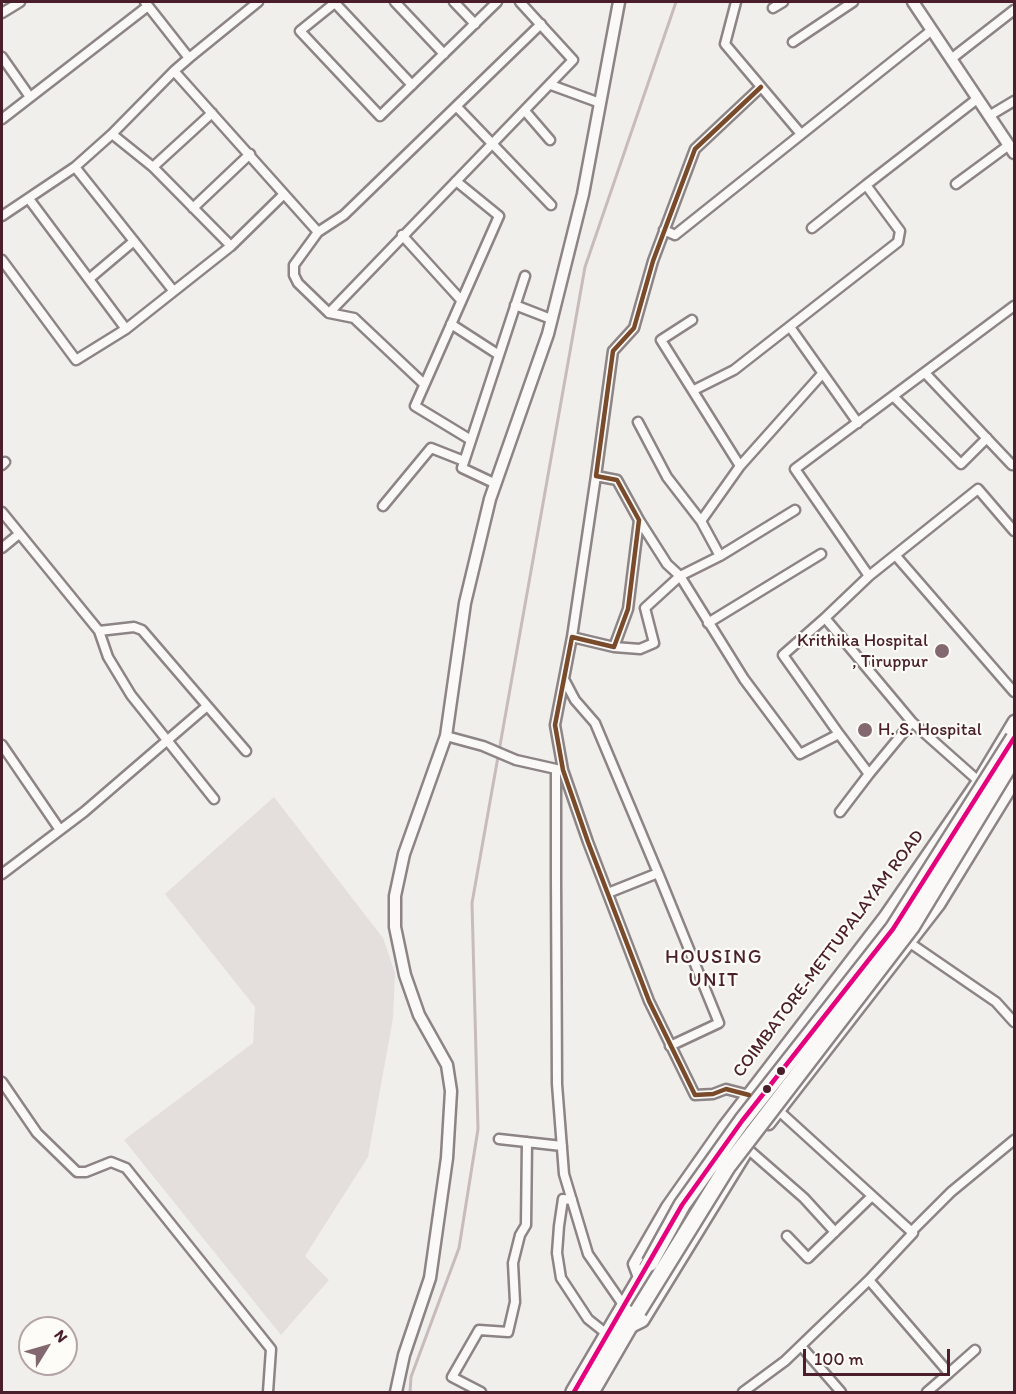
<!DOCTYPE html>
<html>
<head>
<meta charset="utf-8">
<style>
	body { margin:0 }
	#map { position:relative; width:1016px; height:1394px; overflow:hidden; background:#f1efec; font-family:Itim,sans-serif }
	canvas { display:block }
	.frame { position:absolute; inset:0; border:3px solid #4a1f2b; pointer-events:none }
	.north { position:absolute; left:18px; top:1316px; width:60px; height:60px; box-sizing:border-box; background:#fdfcf7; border:2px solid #b5a4a5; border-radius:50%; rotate:53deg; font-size:16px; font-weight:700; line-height:24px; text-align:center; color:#4a1f2b }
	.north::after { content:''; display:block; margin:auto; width:21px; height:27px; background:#84686f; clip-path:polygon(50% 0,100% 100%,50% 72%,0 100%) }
	.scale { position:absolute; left:803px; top:1349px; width:147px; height:27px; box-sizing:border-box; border:3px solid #4a1f2b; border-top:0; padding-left:8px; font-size:18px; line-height:21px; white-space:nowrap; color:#4a1f2b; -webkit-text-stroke:4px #fdfcf7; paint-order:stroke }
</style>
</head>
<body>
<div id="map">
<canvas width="1016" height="1394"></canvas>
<div class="frame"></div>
<div class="north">N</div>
<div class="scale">100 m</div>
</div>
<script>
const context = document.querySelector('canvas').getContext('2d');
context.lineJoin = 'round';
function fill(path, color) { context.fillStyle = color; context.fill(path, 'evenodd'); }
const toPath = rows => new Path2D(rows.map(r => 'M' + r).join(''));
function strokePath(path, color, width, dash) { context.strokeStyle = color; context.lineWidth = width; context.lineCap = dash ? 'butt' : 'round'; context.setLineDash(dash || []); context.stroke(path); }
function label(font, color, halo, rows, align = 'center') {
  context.font = font + ' Itim,sans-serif'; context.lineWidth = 4.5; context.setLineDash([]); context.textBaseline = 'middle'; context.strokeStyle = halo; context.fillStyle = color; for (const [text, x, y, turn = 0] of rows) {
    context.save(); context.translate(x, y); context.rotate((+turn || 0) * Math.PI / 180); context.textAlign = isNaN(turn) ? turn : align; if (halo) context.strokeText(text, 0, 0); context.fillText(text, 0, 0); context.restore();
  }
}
fill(toPath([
	[274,797,383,938,395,973,393,1018,368,1157,305,1256,329,1280,281,1335,124,1140,253,1043,255,1007,165,894]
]), '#e4dedd');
strokePath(toPath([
	[410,1392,411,1377,459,1248,478,1129,472,903,585,267,676,2]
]), '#c8bbbb', 3);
const street = toPath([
	[145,2,189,58,174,71,318,232,344,215,541,24],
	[336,2,300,31,380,116,497,2],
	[395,2,444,54],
	[454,2,475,24],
	[736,2,725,44,801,134],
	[335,3,412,85],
	[773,8,783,2],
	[2,13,20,2],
	[793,42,853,2],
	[2,57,30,97],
	[189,58,258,2],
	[951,59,1014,10],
	[551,85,600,103],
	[457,107,551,205],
	[525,111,550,140],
	[989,116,1014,101],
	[2,119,148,6],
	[112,134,153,167,231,246],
	[75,167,172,289],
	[153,167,212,113],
	[456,181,499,216,415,406,471,440],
	[956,184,1009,145],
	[29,199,126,329],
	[193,208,250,154],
	[2,216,75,167,112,134,174,71],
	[812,228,866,185],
	[664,230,675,235,932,30],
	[318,232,294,265,294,275,298,283,329,313,354,318,424,384],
	[402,235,461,300],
	[2,260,76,360,126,329,231,246,284,194],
	[89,279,134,241],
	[515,305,551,319],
	[329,313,573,60,520,2],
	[692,320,661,340,740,466],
	[451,324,499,355],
	[790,327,858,423],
	[926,374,1012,465],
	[694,390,734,370,898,242,900,231,866,185,977,99],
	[894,397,961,464,987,438],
	[638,422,667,477,701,521],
	[2,465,5,462],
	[496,484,462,468,525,276],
	[383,506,431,448,464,461],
	[2,512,99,631,108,657,131,695,214,799],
	[639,520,667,564,680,576,744,679,800,754,839,734,869,774,912,722],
	[2,548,19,534],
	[720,556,795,510],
	[896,556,1014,692],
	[869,576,795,469,1014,306],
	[825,618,869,576,978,489,1014,531],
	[708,623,821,554],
	[99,631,134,627,142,630,246,751],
	[572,637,596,476],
	[614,647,640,649,654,643,645,608,680,576,720,556,701,521,740,466,822,374],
	[565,681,575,700,595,723,658,873,608,893],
	[839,734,783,655,825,618,912,722,983,785],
	[446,736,483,746,516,760,556,769],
	[2,745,60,830],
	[563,770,556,769,556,878,557,1084,564,1174,588,1254,624,1306],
	[840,812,869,774],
	[658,873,719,1023,670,1046],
	[2,874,84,812,206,707],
	[910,943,996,1002,1014,1022],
	[2,1082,37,1133,77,1172,86,1172,111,1162,126,1168,271,1349,268,1392],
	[749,1095,726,1089,713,1094,695,1095,649,1001,588,842,563,770,555,725,572,637,614,647,628,609,639,520,617,480,596,476,613,351,634,328,653,261,695,149,761,87],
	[779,1111,913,1233,869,1280,949,1373,975,1350],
	[499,1139,562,1146],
	[749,1150,804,1198,835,1232],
	[572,1200,563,1199,559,1226,557,1253,561,1278,588,1319,608,1335],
	[911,1232,951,1192,1014,1140],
	[787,1236,808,1258,872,1196],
	[801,1346,841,1392],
	[481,1392,452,1377,479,1330,508,1332,515,1302,513,1263,520,1235,526,1225,527,1142],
	[743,1392,785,1361,869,1280],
	[927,1392,949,1373]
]);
const secondary = toPath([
	[913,2,1014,153],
	[769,1124,939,905,1014,783],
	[640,1280,634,1264,667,1207,724,1126,885,916,978,781,1014,721],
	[627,1329,643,1321,748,1150],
	[396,1392,404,1355,430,1278,447,1158,451,1091,447,1065,419,1015,405,975,395,927,395,896,404,854,446,736,465,603,490,499,548,334,583,194,619,2]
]);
const highway = toPath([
	[574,1392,650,1263],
	[591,1392,638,1311]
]);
strokePath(street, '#8d8485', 13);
strokePath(secondary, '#8d8485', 15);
strokePath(highway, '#8d8485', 20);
strokePath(street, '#faf9f7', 8);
strokePath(secondary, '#faf9f7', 10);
strokePath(highway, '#faf9f7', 15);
const highwayBridge = toPath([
	[650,1263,682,1205,742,1121,893,929,1014,738],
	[638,1311,727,1167,911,927,1014,757]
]);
strokePath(highwayBridge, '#8d8485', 20, []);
strokePath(highwayBridge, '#faf9f7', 15);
strokePath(toPath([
	[574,1392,682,1205,742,1121,893,929,1014,738]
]), '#e5007d', 4.5);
strokePath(toPath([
	[749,1095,726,1089,713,1094,695,1095,649,1001,588,842,563,770,555,725,572,637,614,647,628,609,639,520,617,480,596,476,613,351,634,328,653,261,695,149,761,87]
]), '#7a4b2a', 4.5);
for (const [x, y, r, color] of [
	[942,651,8,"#84686f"],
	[865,730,8,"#84686f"],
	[781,1071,5,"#4a1f2b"],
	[767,1089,5,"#4a1f2b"]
]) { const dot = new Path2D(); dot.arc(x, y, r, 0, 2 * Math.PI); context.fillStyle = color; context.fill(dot); strokePath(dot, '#fdfcf7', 2); }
label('18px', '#4a1f2b', '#fdfcf7', [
	["Krithika Hospital",928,641],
	[", Tiruppur",928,662],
	["H. S. Hospital",878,730,"left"]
], 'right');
label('18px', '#4a1f2b', '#fdfcf7', [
	["COIMBATORE-METTUPALAYAM ROAD",829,954,-53]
]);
context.letterSpacing = '1.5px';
label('20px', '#4a1f2b', '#fdfcf7', [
	["HOUSING",714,958],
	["UNIT",714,981]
]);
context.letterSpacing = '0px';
</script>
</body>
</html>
